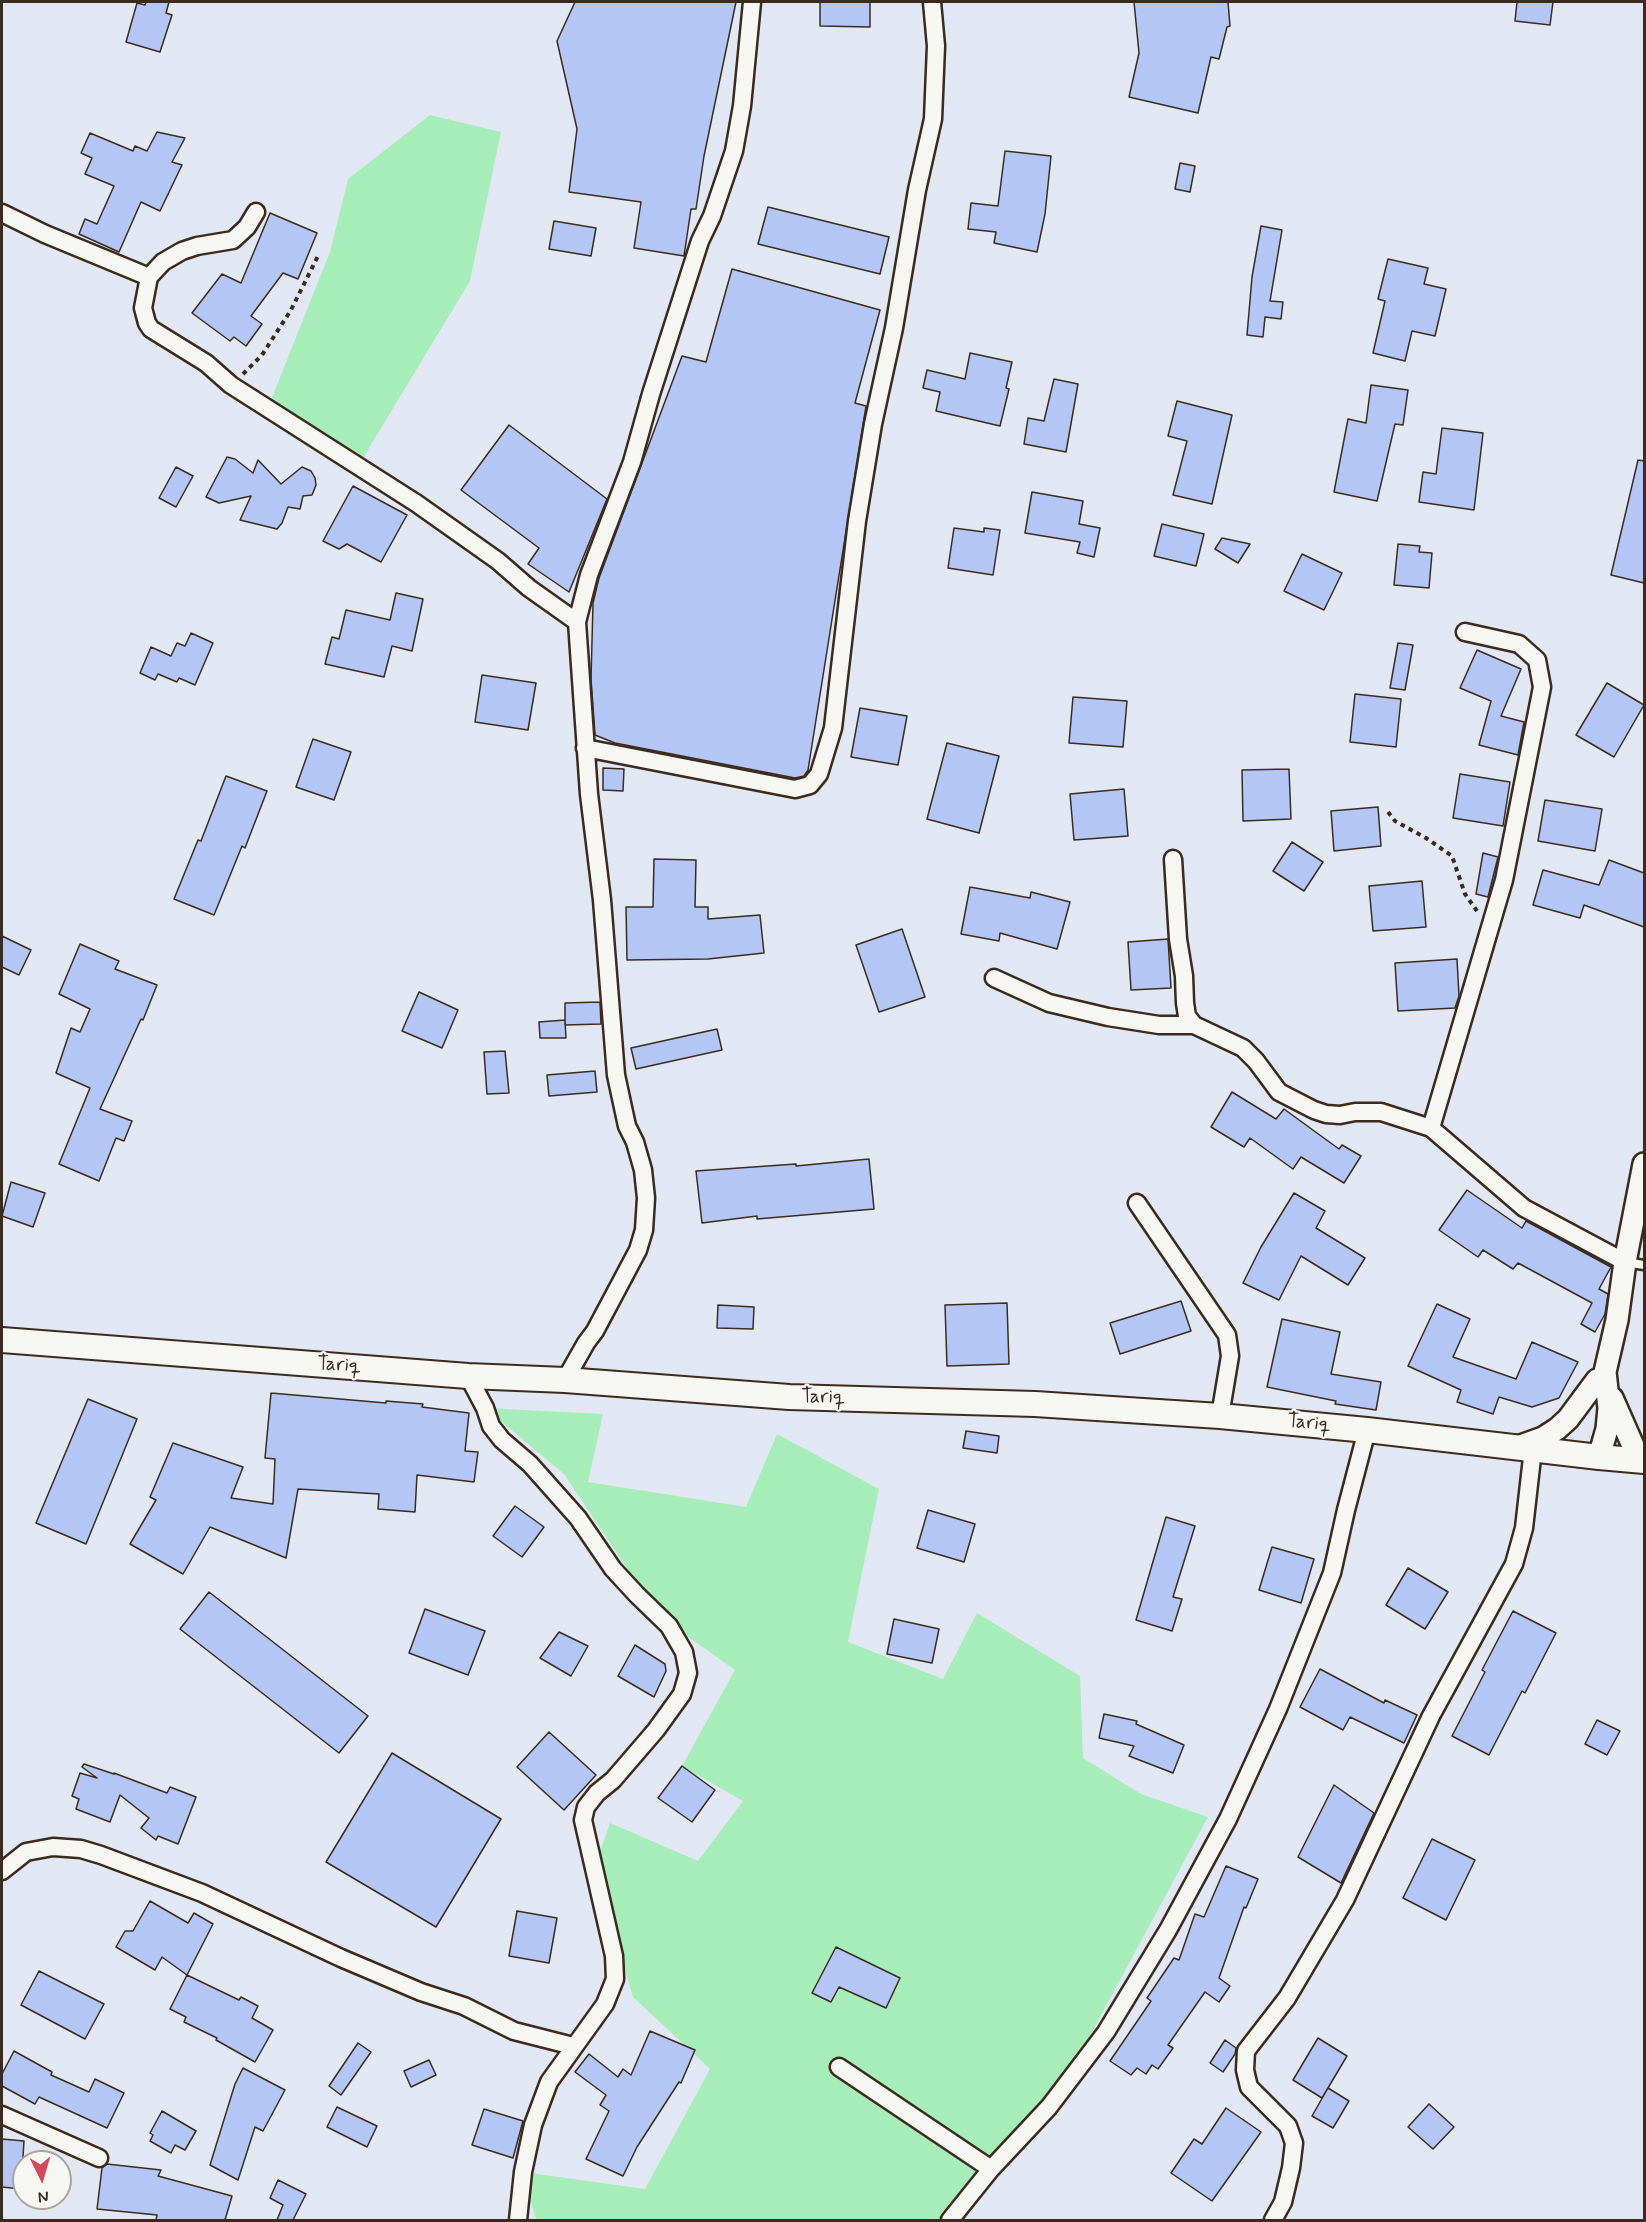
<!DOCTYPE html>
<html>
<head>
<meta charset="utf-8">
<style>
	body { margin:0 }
	#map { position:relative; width:1646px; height:2222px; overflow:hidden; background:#e2e8f3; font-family:Mynerve,sans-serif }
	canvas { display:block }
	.frame { position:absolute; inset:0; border:3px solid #3b2a1e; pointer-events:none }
	.north { position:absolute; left:12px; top:2150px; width:60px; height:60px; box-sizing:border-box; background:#f6f6f2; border:2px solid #aba49d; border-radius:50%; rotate:175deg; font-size:16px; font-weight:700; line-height:24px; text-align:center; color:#3b2a1e }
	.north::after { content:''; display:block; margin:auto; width:21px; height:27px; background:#d1495b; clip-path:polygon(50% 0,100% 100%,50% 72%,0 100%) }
</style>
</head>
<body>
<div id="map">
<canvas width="1646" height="2222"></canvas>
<div class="frame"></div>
<div class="north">N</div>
</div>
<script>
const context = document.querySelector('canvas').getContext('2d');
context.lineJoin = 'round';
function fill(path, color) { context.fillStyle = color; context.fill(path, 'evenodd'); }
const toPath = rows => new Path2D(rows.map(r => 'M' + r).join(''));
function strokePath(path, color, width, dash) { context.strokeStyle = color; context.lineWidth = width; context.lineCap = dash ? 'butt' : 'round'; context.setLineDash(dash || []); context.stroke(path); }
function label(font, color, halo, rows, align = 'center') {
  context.font = font + ' Mynerve,sans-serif'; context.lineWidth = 4.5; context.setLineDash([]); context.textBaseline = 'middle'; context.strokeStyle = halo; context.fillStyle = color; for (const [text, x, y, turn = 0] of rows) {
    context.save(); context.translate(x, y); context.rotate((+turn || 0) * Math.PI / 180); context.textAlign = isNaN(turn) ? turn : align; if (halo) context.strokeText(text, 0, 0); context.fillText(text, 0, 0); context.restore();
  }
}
fill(toPath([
	[430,115,501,132,470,281,363,458,271,400,330,252,348,179],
	[485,1408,603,1414,588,1482,746,1507,777,1434,879,1489,848,1642,943,1679,977,1613,1080,1676,1083,1758,1141,1794,1208,1817,1059,2093,943,2220,536,2220,523,2172,645,2189,710,2069,633,1997,594,1869,610,1823,698,1861,743,1801,682,1766,735,1670,659,1616,564,1474]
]), '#a6edb9');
const building = toPath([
	[146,2,169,2,166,13,172,15,160,52,126,42,137,3,145,5,146,2],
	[575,2,736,2,704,156,696,209,691,209,684,256,634,248,641,202,569,192,577,129,557,41,575,2],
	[820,2,870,2,870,27,820,26,820,2],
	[1134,2,1228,2,1230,26,1227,27,1219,59,1211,57,1198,113,1129,97,1139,53,1134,2],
	[1517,2,1553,2,1550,25,1515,21,1517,2],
	[157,132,185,138,172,162,182,165,160,211,141,202,119,252,79,234,85,219,97,224,114,186,85,174,92,158,81,153,90,133,133,151,135,146,147,151,157,132],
	[1005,151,1051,156,1045,214,1037,252,994,243,996,232,968,229,971,203,998,206,1005,151],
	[1180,163,1195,166,1190,192,1175,189,1180,163],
	[768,207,889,237,880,274,758,244,768,207],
	[270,213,317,233,298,279,283,273,251,316,262,324,246,346,234,337,230,341,192,313,222,274,241,283,270,213],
	[554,221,596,228,591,256,549,249,554,221],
	[1261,226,1282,230,1270,301,1283,302,1281,319,1265,317,1263,337,1247,335,1252,277,1261,226],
	[1388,259,1428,268,1424,284,1446,289,1435,336,1412,331,1405,361,1373,353,1385,301,1378,299,1388,259],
	[732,269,880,310,855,403,866,406,808,770,804,776,795,778,615,743,595,735,591,679,593,603,599,578,682,356,706,362,732,269],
	[970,353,1012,362,1006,388,1009,389,1000,426,936,411,940,392,923,388,927,370,965,379,970,353],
	[1054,379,1078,384,1066,452,1024,444,1028,418,1044,421,1054,379],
	[1371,385,1408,390,1403,425,1395,424,1377,501,1334,492,1348,419,1366,423,1371,385],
	[1177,401,1232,415,1212,504,1173,495,1187,441,1168,436,1177,401],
	[509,425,607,499,569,592,528,564,539,548,461,490,509,425],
	[1442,428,1483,433,1474,510,1419,502,1423,472,1436,474,1442,428],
	[227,457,235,459,253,473,258,460,281,484,302,467,311,471,315,478,316,485,312,495,303,496,300,509,288,507,282,523,277,529,240,520,251,496,219,503,206,497,227,457],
	[1638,460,1644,461,1644,583,1611,575,1638,460],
	[176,467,193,476,176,507,159,498,176,467],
	[353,486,407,515,381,562,347,544,339,549,323,541,353,486],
	[1032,492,1083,501,1079,524,1100,528,1094,557,1077,553,1080,542,1025,533,1032,492],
	[1162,524,1204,534,1196,566,1154,556,1162,524],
	[954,528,984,532,984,528,1000,530,993,575,948,568,954,528],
	[1222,538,1250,544,1238,563,1215,549,1222,538],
	[1398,544,1420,546,1419,552,1432,553,1429,588,1394,585,1398,544],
	[1302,554,1342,573,1324,610,1284,591,1302,554],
	[396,593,423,599,412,651,392,646,384,677,325,664,332,637,339,639,346,610,390,620,396,593],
	[191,633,213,643,195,685,179,678,177,682,158,674,155,680,140,673,151,647,171,656,177,643,185,646,191,633],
	[1398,643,1413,645,1405,690,1390,688,1398,643],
	[1477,650,1521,669,1501,716,1524,722,1518,755,1479,745,1491,701,1460,688,1477,650],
	[482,675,536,683,528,730,475,722,482,675],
	[1607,683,1644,705,1614,757,1576,735,1607,683],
	[1355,694,1401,699,1396,747,1350,742,1355,694],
	[1073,697,1127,701,1123,747,1069,743,1073,697],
	[860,708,907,716,898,765,851,757,860,708],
	[313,739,351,752,334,800,296,787,313,739],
	[947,743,999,756,979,833,927,819,947,743],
	[603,768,624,769,623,791,603,790,603,768],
	[1289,769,1291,819,1243,821,1242,770,1289,769],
	[1460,774,1510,782,1503,826,1453,818,1460,774],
	[226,776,267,791,245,848,242,846,214,915,174,899,198,840,201,841,226,776],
	[1124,789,1128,836,1074,840,1070,794,1124,789],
	[1545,800,1602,809,1595,851,1538,841,1545,800],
	[1378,807,1381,846,1334,851,1331,811,1378,807],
	[1292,842,1323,862,1304,891,1273,871,1292,842],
	[1483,853,1498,857,1488,897,1476,894,1483,853],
	[654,859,696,860,695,907,708,907,708,919,760,915,764,953,708,959,627,960,626,907,653,907,654,859],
	[1609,860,1644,873,1644,927,1584,905,1580,918,1533,905,1543,870,1599,885,1609,860],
	[1422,881,1426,927,1373,931,1369,886,1422,881],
	[970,887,1030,898,1031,892,1070,902,1057,949,1000,933,999,941,961,934,970,887],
	[902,929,925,997,879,1012,856,945,902,929],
	[2,936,31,950,19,975,2,967,2,936],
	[1168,939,1171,988,1131,990,1128,942,1168,939],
	[80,944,119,961,115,969,157,985,143,1020,141,1019,100,1109,132,1121,124,1141,116,1138,99,1181,59,1164,90,1088,56,1073,71,1028,80,1032,90,1009,59,994,80,944],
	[1457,959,1459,996,1455,1008,1398,1011,1395,963,1457,959],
	[419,992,458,1010,442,1048,402,1031,419,992],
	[600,1002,601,1024,565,1025,565,1003,600,1002],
	[565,1020,566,1038,540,1038,539,1022,565,1020],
	[717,1029,722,1050,636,1069,631,1048,717,1029],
	[505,1051,509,1093,487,1094,484,1052,505,1051],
	[595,1071,597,1092,549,1096,547,1075,595,1071],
	[1232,1092,1276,1119,1284,1109,1339,1149,1342,1145,1361,1156,1344,1183,1301,1157,1293,1169,1250,1138,1244,1147,1211,1127,1232,1092],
	[869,1159,874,1209,757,1219,757,1216,702,1223,696,1171,796,1164,796,1166,869,1159],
	[11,1182,45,1193,33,1227,2,1216,11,1182],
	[1467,1190,1522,1228,1526,1221,1611,1267,1599,1289,1608,1294,1605,1314,1595,1332,1581,1324,1592,1303,1518,1263,1513,1269,1483,1250,1478,1257,1439,1230,1467,1190],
	[1294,1193,1325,1211,1316,1228,1365,1258,1348,1285,1301,1256,1279,1300,1243,1283,1261,1247,1294,1193],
	[1181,1301,1191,1331,1120,1354,1110,1323,1181,1301],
	[1007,1303,1009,1364,947,1366,945,1305,1007,1303],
	[1437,1304,1470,1319,1453,1357,1516,1379,1532,1342,1578,1362,1559,1398,1532,1407,1499,1397,1493,1414,1457,1402,1461,1390,1408,1366,1437,1304],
	[718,1305,754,1307,753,1329,717,1328,718,1305],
	[1282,1319,1340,1332,1331,1374,1381,1382,1376,1410,1335,1404,1336,1401,1267,1387,1282,1319],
	[271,1393,386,1403,386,1401,423,1404,422,1407,469,1413,465,1451,478,1452,474,1482,417,1475,415,1512,378,1509,379,1494,298,1489,286,1558,210,1527,183,1574,130,1544,156,1500,150,1497,173,1443,243,1467,231,1498,273,1504,275,1459,265,1458,271,1393],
	[88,1399,137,1419,86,1544,36,1523,88,1399],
	[966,1431,999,1436,997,1453,963,1448,966,1431],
	[515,1506,544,1527,522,1557,493,1536,515,1506],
	[928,1510,975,1524,964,1562,917,1548,928,1510],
	[1166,1517,1195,1526,1173,1597,1182,1599,1172,1631,1136,1620,1166,1517],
	[1272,1547,1314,1559,1301,1603,1259,1590,1272,1547],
	[1408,1568,1448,1592,1425,1629,1386,1605,1408,1568],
	[209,1592,368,1716,339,1753,180,1629,209,1592],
	[425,1609,485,1631,468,1675,409,1653,425,1609],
	[1513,1611,1556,1633,1525,1693,1522,1691,1489,1755,1452,1736,1485,1672,1482,1670,1513,1611],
	[894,1619,939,1629,932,1663,887,1654,894,1619],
	[559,1632,588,1646,571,1676,540,1658,559,1632],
	[635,1645,665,1664,666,1671,654,1697,618,1676,635,1645],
	[1320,1669,1384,1703,1385,1700,1417,1715,1404,1743,1350,1717,1343,1730,1300,1707,1320,1669],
	[1104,1714,1137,1721,1136,1724,1184,1745,1173,1773,1129,1756,1134,1746,1099,1738,1104,1714],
	[1597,1720,1620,1731,1607,1755,1585,1744,1597,1720],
	[549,1732,596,1775,564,1810,517,1767,549,1732],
	[392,1753,501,1819,436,1927,326,1862,392,1753],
	[84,1764,114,1774,114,1773,167,1793,170,1787,196,1797,178,1844,158,1836,156,1840,141,1828,149,1818,120,1795,110,1822,76,1809,79,1799,72,1796,80,1773,97,1778,82,1767,84,1764],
	[682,1766,715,1790,692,1822,658,1798,682,1766],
	[1334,1785,1374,1813,1341,1883,1298,1857,1334,1785],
	[1432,1839,1475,1860,1446,1920,1403,1898,1432,1839],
	[1226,1866,1258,1879,1246,1908,1244,1907,1219,1978,1230,1986,1219,2002,1205,1992,1168,2045,1173,2048,1158,2069,1152,2065,1146,2074,1137,2068,1131,2075,1110,2061,1151,2001,1147,1998,1174,1958,1179,1960,1195,1914,1204,1917,1226,1866],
	[150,1901,188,1923,194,1913,213,1924,187,1975,162,1957,155,1970,116,1947,125,1931,133,1931,150,1901],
	[517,1911,557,1918,549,1963,509,1956,517,1911],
	[836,1947,900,1978,886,2008,839,1987,831,2002,812,1993,836,1947],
	[39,1971,104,2004,85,2039,21,2005,39,1971],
	[187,1975,239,2000,241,1997,258,2006,252,2018,273,2030,255,2062,216,2040,217,2038,184,2022,186,2017,170,2009,187,1975],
	[650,2031,695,2050,681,2083,679,2082,637,2147,623,2176,586,2159,609,2111,600,2105,606,2095,575,2072,589,2054,618,2077,623,2069,631,2075,650,2031],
	[1318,2038,1347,2056,1322,2098,1293,2080,1318,2038],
	[1225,2040,1236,2048,1235,2054,1223,2072,1210,2063,1225,2040],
	[358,2043,371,2052,341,2095,329,2086,358,2043],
	[14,2051,52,2072,51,2075,89,2092,95,2079,124,2093,107,2128,39,2097,35,2104,2,2086,2,2074,14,2051],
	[429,2060,436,2075,411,2087,404,2071,429,2060],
	[243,2068,285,2090,263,2131,255,2127,238,2180,210,2165,235,2084,243,2068],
	[1328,2088,1349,2101,1333,2128,1312,2116,1328,2088],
	[1429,2104,1454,2127,1433,2149,1408,2127,1429,2104],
	[337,2107,377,2126,367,2147,327,2127,337,2107],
	[1226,2108,1261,2132,1212,2201,1171,2173,1194,2139,1202,2144,1226,2108],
	[484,2109,523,2121,513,2158,472,2145,484,2109],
	[162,2111,196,2131,185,2150,175,2145,171,2153,150,2141,153,2135,150,2133,162,2111],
	[2,2139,24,2141,21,2189,2,2187,2,2139],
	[107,2164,161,2170,158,2176,232,2196,225,2220,156,2220,157,2215,97,2209,102,2168,107,2164],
	[278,2180,306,2194,293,2220,277,2220,283,2205,270,2198,278,2180]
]);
fill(building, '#b4c6f5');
strokePath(building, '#3b2a1e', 1.5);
const service = toPath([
	[1625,1262,1644,1265]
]);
const minor = toPath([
	[2,213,45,234,149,277,143,308,147,323,151,329,206,363,231,385,416,503,498,561,529,588,577,622],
	[149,277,163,262,182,251,197,246,233,240,247,227,256,212],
	[1465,632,1519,644,1537,660,1542,687,1504,880,1431,1128,1524,1208,1625,1262],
	[585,748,795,789,810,785,819,774,833,728,857,521,873,424,894,328,917,190,933,119,936,46,932,2],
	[1173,859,1178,939,1184,976,1185,1003,1187,1016,1194,1025,1243,1048,1256,1061,1279,1092,1314,1110,1326,1114,1340,1115,1355,1112,1381,1112,1431,1128],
	[994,978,1049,1003,1108,1017,1159,1025,1194,1025],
	[1137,1203,1227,1335,1230,1356,1220,1416],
	[468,1376,485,1408,491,1426,502,1440,530,1464,578,1518,613,1569,637,1595,669,1626,684,1652,688,1673,682,1694,656,1730,613,1780,597,1793,586,1807,583,1820,614,1956,615,1979,605,2004,549,2082,533,2125,523,2172,518,2220],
	[565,1380,586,1343,595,1331,638,1250,644,1230,646,1198,643,1170,635,1142,627,1126,616,1075,602,900,589,794,577,622,589,575,632,462,651,394,700,241,712,216,734,151,742,106,752,2],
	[2,1871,26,1852,53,1847,81,1849,101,1855,202,1893,341,1958,421,1992,464,2006,514,2031,573,2046],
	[839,2067,991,2169,1049,2107,1106,2032,1168,1930,1228,1819,1278,1709,1332,1573,1346,1510,1367,1430],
	[2,2115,99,2158],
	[950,2220,991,2169],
	[1273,2220,1283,2202,1291,2168,1294,2143,1288,2126,1249,2087,1245,2070,1246,2051,1287,1998,1345,1900,1431,1716,1514,1564,1524,1528,1533,1449]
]);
const tertiary = toPath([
	[1612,1398,1634,1448,1644,1457],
	[1518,1447,1543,1438,1557,1429,1568,1419,1597,1380],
	[1599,1457,1607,1429,1609,1408,1605,1372,1617,1320,1625,1262,1644,1164]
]);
const secondary = toPath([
	[2,1340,468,1376,565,1380,789,1397,1035,1404,1220,1416,1367,1430,1599,1457,1644,1461]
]);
strokePath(service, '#3b2a1e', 13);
strokePath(minor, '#3b2a1e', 21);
strokePath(tertiary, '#3b2a1e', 26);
strokePath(secondary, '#3b2a1e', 28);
strokePath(toPath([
	[243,374,262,355,291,310,319,254],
	[1388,812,1395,821,1426,838,1452,856,1465,894,1477,911]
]), '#3b2a1e', 4, [4.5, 4.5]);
strokePath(service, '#f6f6f2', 8);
strokePath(minor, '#f6f6f2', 16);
strokePath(tertiary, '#f6f6f2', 21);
strokePath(secondary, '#f6f6f2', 24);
label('20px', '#3b2a1e', '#f6f6f2', [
	["Tariq",339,1366,4],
	["Tariq",823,1398,1],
	["Tariq",1309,1424,6]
]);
</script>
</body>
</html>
